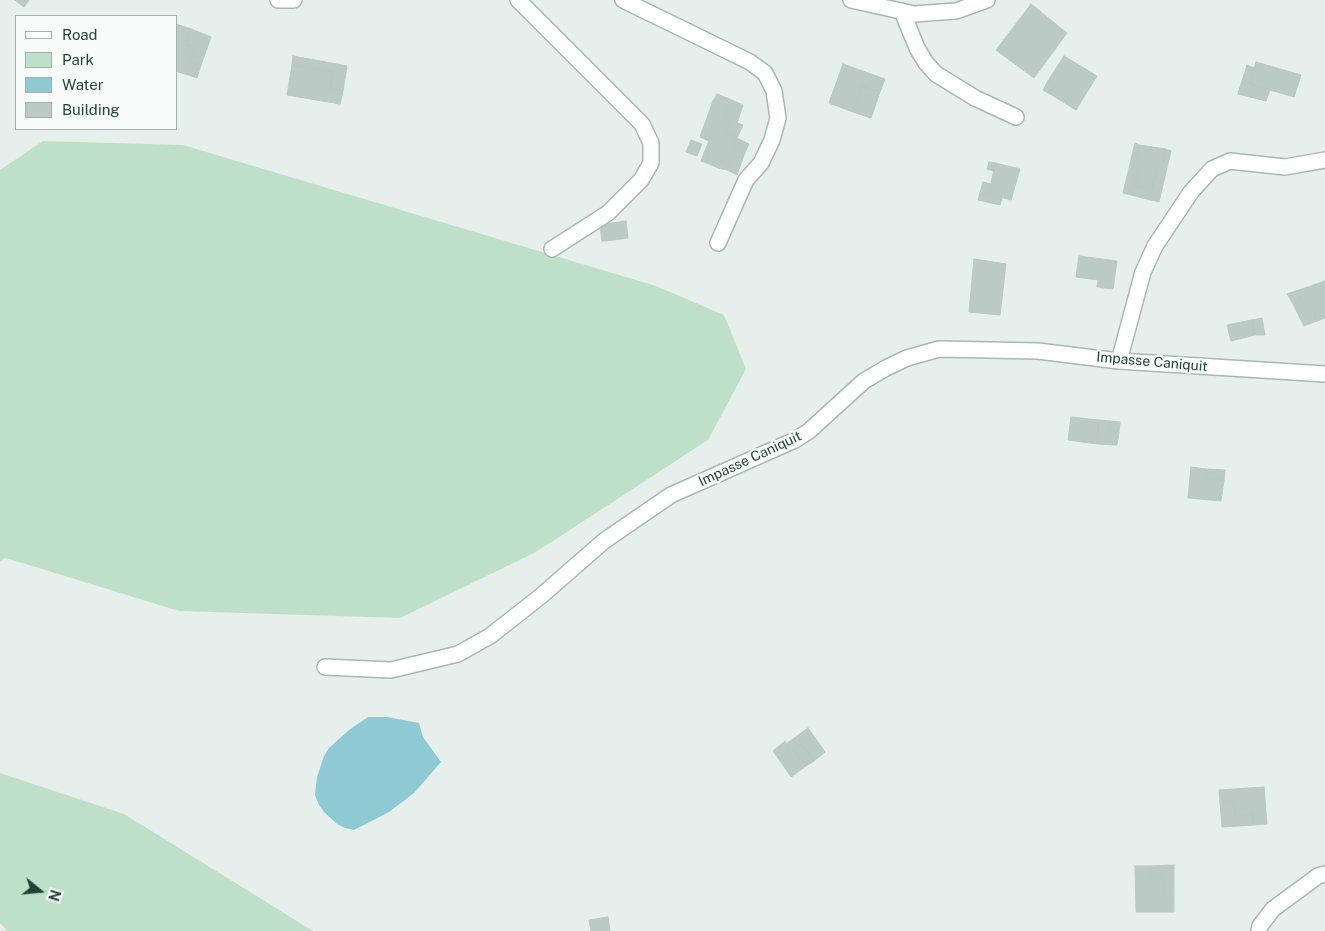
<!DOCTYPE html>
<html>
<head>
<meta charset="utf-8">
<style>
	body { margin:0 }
	#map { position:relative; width:1325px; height:931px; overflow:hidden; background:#e6efeb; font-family:"Public Sans",sans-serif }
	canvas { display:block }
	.legend { position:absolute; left:15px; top:15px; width:162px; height:115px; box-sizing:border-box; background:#f7fbf9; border:1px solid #a3b1ad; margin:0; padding:6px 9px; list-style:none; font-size:15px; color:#24423a }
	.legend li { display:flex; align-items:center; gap:10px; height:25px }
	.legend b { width:25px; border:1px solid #a3b1ad }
	.north { position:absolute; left:15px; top:866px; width:50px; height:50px; -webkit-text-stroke:4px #f7fbf9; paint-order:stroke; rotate:107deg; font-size:14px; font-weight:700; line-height:20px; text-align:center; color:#24423a }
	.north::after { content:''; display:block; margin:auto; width:18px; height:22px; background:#24423a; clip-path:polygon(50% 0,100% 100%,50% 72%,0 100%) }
</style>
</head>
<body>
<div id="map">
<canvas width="1325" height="931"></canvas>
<ul class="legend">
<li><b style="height:6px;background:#fff"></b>Road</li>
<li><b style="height:14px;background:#bfe0c8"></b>Park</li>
<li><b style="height:14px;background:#8ec9d4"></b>Water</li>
<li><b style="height:14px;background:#bbcac4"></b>Building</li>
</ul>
<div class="north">N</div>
</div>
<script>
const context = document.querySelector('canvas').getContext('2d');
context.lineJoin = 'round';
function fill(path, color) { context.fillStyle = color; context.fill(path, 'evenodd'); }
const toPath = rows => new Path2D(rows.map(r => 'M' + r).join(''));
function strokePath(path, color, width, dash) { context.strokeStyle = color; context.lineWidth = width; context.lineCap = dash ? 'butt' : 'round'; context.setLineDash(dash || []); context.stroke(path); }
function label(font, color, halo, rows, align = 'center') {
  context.font = font + ' "Public Sans",sans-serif'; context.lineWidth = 4.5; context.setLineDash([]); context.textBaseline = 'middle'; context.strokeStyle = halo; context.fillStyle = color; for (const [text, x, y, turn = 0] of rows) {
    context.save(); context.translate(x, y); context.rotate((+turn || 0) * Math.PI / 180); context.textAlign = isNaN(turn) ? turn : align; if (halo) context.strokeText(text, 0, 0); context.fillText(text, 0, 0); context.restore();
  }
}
fill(toPath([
	[43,141,183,145,656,286,724,315,746,369,708,440,536,552,400,618,179,611,6,558,0,561,0,170],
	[0,773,124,814,313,931,7,931,0,923]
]), '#bfe0c8');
fill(toPath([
	[368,717,387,717,419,723,423,737,441,762,414,793,389,812,354,830,345,828,337,824,325,813,319,805,315,795,317,777,324,756,329,748,349,730]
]), '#8ec9d4');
const building = toPath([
	[15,0,29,0,24,7,15,0],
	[1031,4,1067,33,1034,78,996,50,1031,4],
	[176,24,191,29,186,44,195,47,190,61,201,65,197,78,176,71,176,24],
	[191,29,211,37,201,65,190,61,195,47,186,44,191,29],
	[293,56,347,66,343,91,330,89,333,72,292,65,293,56],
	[1064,56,1097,76,1076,110,1050,94,1055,85,1048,81,1064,56],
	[1256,62,1301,75,1294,97,1250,84,1256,62],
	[843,64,885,79,880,92,861,86,853,112,829,103,843,64],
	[292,65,333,72,330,89,343,91,340,104,287,95,292,65],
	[1247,65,1254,68,1250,84,1270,90,1266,101,1238,94,1247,65],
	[1048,81,1055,85,1050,94,1043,90,1048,81],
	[861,86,880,92,871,118,853,112,861,86],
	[717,94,727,98,713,101,717,94],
	[727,98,743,105,737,123,743,125,737,138,726,133,730,121,724,119,728,106,713,101,727,98],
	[713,101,728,106,724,119,730,121,726,133,737,138,733,150,744,155,737,175,727,170,729,164,721,160,718,168,707,163,710,155,704,153,709,141,700,137,713,101],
	[737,138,749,144,744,155,733,150,737,138],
	[691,140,702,144,697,156,686,152,691,140],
	[1135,143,1139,145,1134,165,1138,167,1135,186,1152,189,1156,171,1161,171,1166,149,1171,151,1159,202,1123,193,1135,143],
	[1139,145,1166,149,1161,171,1156,171,1152,189,1135,186,1138,167,1134,165,1139,145],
	[704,153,710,155,707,163,701,161,704,153],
	[721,160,729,164,727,170,718,168,721,160],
	[989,162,995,163,994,171,987,169,989,162],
	[995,163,1020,169,1011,200,989,194,995,163],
	[983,182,991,184,989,194,1002,198,1000,205,978,200,983,182],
	[626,221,628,238,606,241,605,224,626,221],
	[600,224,605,224,606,241,602,241,600,224],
	[1079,256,1117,261,1114,282,1076,277,1079,256],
	[974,259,1006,264,1000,315,969,312,974,259],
	[1098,280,1114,282,1113,289,1097,287,1098,280],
	[1325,281,1325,308,1314,313,1317,321,1304,326,1293,304,1301,300,1296,291,1325,281],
	[1296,291,1301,300,1293,304,1287,294,1296,291],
	[1325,308,1325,318,1317,321,1314,313,1325,308],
	[1262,318,1265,335,1255,335,1252,320,1262,318],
	[1252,320,1255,335,1231,341,1227,325,1252,320],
	[1071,417,1098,420,1097,444,1068,440,1071,417],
	[1098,420,1110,421,1109,431,1119,432,1117,445,1097,444,1098,420],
	[1110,421,1120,422,1119,432,1109,431,1110,421],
	[1191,467,1206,469,1206,478,1224,481,1221,501,1188,498,1191,467],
	[1206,469,1225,470,1224,481,1206,478,1206,469],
	[808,728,825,752,814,761,802,744,793,749,806,766,791,777,778,758,790,750,786,744,808,728],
	[785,741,790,750,778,758,773,751,785,741],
	[802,744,814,761,806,766,793,749,802,744],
	[1264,787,1267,824,1254,825,1253,814,1235,816,1234,802,1220,802,1219,790,1264,787],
	[1220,802,1234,802,1235,816,1253,814,1254,825,1222,827,1220,802],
	[1174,865,1174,896,1163,896,1163,875,1150,876,1150,866,1174,865],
	[1135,866,1150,866,1150,876,1163,875,1163,896,1174,896,1174,912,1136,912,1135,866],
	[608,917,610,931,591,931,589,920,608,917]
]);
fill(building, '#bbcac4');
strokePath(building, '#b8c9c2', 1);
const minor = toPath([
	[278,0,294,0],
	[518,0,642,124,651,143,651,163,641,180,608,213,552,249],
	[623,0,750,62,765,73,774,91,778,118,772,140,761,163,746,180,718,243],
	[851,0,914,14,956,11,987,0],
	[902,11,917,48,926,63,936,74,975,98,1016,117],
	[1119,361,1143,272,1155,246,1191,192,1212,169,1230,161,1285,167,1325,160],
	[325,667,391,670,458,654,490,636,541,596,604,541,671,495,795,440,809,431,864,381,886,368,907,358,939,349,1038,351,1119,361,1325,374],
	[1259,931,1260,926,1273,909,1318,876,1325,874]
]);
strokePath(minor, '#a8b8b2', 18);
strokePath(minor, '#fff', 15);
label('14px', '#24423a', '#f7fbf9', [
	["Impasse Caniquit",1152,362,5],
	["Impasse Caniquit",750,459,-25]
]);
</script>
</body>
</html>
